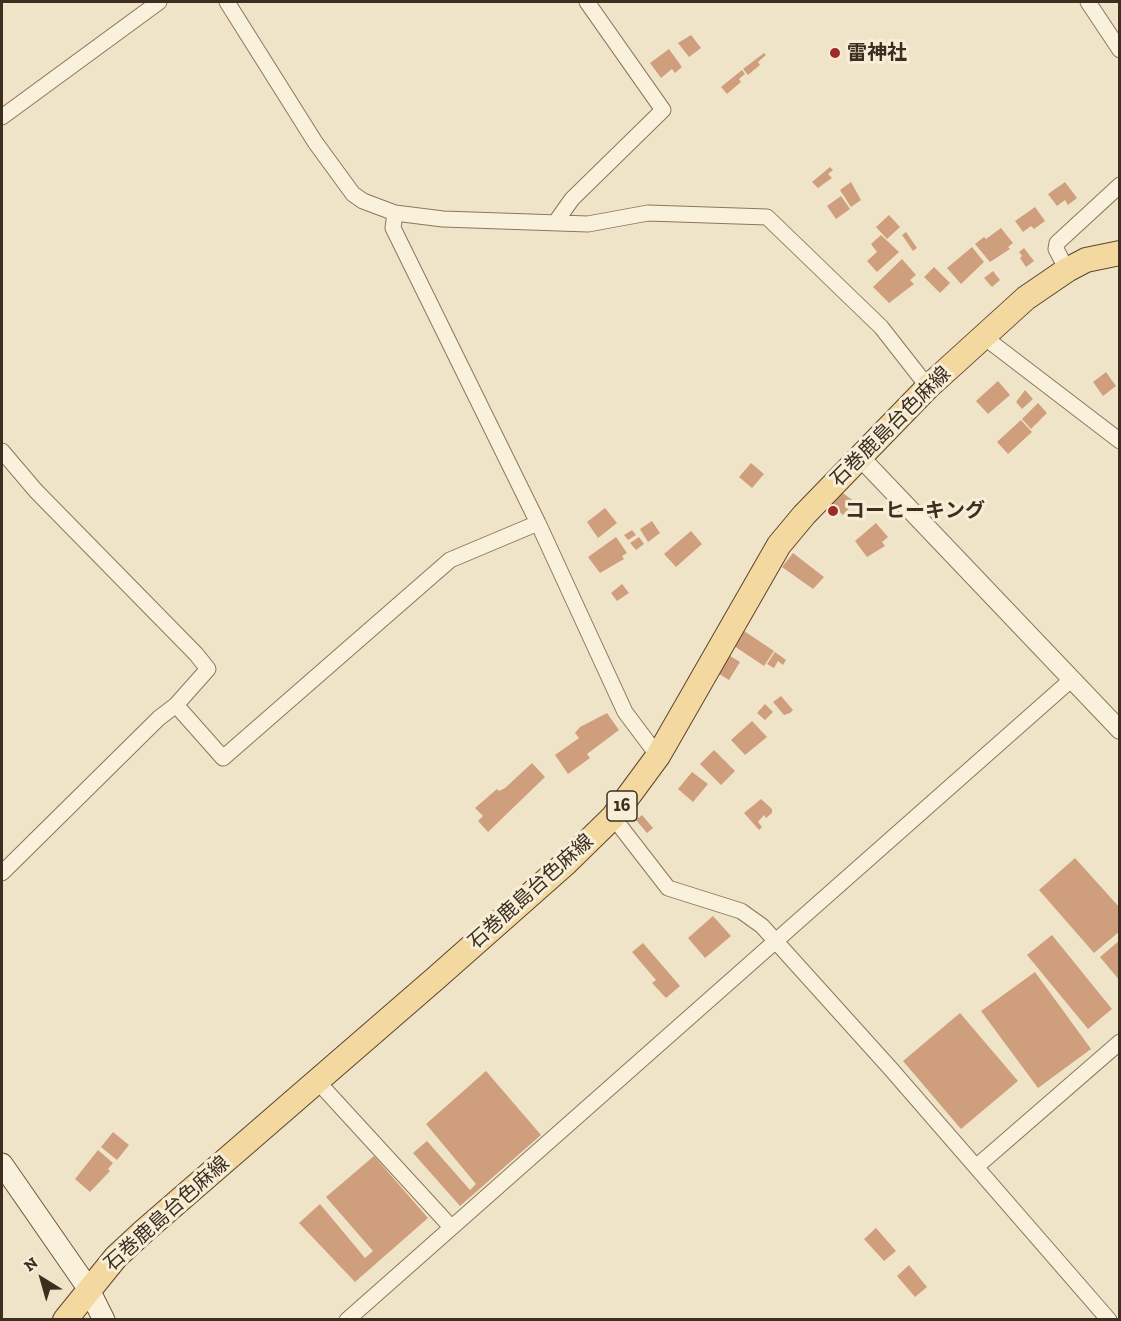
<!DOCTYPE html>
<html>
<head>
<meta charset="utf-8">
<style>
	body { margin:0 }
	#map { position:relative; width:1121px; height:1321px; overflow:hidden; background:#f0e4c8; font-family:"Zilla Slab",serif }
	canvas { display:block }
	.frame { position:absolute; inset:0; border:3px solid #3d2e20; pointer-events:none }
	.north { position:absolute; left:12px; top:1249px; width:60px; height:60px; -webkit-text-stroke:4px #f7eed8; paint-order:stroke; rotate:323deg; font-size:16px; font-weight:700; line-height:24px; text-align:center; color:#3d2e20 }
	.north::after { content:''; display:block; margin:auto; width:21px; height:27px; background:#3d2e20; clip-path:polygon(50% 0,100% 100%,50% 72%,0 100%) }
</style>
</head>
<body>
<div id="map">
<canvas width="1121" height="1321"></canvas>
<div class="frame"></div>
<div class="north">N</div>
</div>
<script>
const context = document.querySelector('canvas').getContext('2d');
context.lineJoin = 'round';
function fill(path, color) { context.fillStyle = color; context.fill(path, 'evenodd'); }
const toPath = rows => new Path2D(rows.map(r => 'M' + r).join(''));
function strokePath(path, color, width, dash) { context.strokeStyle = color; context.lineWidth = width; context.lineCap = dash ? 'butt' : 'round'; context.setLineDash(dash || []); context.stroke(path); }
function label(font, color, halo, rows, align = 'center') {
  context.font = font + ' "Zilla Slab","Noto Sans JP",serif'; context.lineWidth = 6; context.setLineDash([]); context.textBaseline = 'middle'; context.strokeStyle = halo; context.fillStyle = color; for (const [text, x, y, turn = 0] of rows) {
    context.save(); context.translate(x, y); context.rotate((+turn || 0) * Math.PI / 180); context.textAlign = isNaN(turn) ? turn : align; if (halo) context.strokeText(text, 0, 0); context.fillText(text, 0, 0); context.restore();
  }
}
fill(toPath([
	[691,35,701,48,689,57,678,43],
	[669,49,682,67,675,73,672,69,661,78,650,63],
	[764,53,766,55,758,62,760,65,748,75,743,69],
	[742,70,745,74,739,79,741,82,727,94,721,87],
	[830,167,833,170,828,174,832,178,818,188,812,182],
	[851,182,861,200,851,207,840,190],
	[1065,182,1077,198,1068,205,1065,200,1057,206,1048,194],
	[841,196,850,209,836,219,827,206],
	[1035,207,1045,221,1034,229,1031,226,1023,232,1015,221],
	[889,215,900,227,887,239,876,227],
	[1001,228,1013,243,1008,247,1010,249,990,262,975,244,984,237,986,239],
	[906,232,917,248,913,251,902,235],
	[881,235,899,252,877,272,867,261,877,252,871,244],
	[972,247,984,262,961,284,947,268],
	[1024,248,1034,261,1026,267,1020,258,1022,256,1019,252],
	[902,259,916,275,910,280,914,284,889,303,873,287],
	[934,267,950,283,940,293,924,277],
	[993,271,1000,280,992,287,984,278],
	[1106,372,1116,386,1103,396,1093,382],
	[998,381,1010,395,988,414,976,401],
	[1025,390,1033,399,1022,409,1016,402],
	[1038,403,1047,413,1031,429,1022,419],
	[1021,420,1032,432,1008,454,997,442],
	[751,463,764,474,752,488,739,477],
	[840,491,855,502,843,515,829,502],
	[605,508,617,523,598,538,587,522],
	[652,521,660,533,648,542,640,529],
	[876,523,888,537,882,542,885,546,867,557,855,541],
	[632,530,636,535,628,540,624,535],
	[691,531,702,544,676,567,664,554],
	[616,537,627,553,622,556,624,559,600,573,588,557],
	[639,537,644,544,636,550,630,543],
	[793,553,824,577,813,589,782,567],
	[622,584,629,593,617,601,611,593],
	[741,629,774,651,764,666,731,644],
	[775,652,786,660,783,665,778,661,774,668,767,664],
	[727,654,740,662,729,680,716,672],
	[781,696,793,710,790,713,784,715,773,702],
	[765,704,773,712,765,720,757,713],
	[607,713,619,730,587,754,590,758,568,774,555,755,579,738,575,733,580,727],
	[752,721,767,737,745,755,731,740],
	[714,750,735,771,721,785,700,764],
	[532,763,545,777,488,832,478,821,483,816,475,808,497,789,499,791,505,788],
	[692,772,708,784,693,802,678,789],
	[761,799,772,809,772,813,766,818,764,815,758,822,762,827,759,830,744,813],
	[642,815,653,828,647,833,636,820],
	[1075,858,1120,908,1120,931,1094,953,1039,890],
	[713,916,731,936,705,958,688,938],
	[1052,935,1112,1009,1088,1029,1027,955],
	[1120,940,1120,981,1100,957],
	[643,943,680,986,666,998,652,983,656,980,632,952],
	[1035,972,1091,1049,1038,1088,981,1011],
	[960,1013,1018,1081,961,1129,903,1061],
	[486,1071,541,1135,460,1206,413,1153,427,1141,470,1190,476,1184,426,1124],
	[113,1132,129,1145,117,1160,101,1147],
	[98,1150,113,1163,108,1169,110,1171,90,1192,75,1179],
	[374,1156,428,1218,355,1282,299,1223,320,1204,365,1258,373,1251,326,1197],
	[876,1228,896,1251,884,1261,864,1239],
	[909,1265,927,1287,915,1297,897,1276]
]), '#cf9f7d');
const minor = toPath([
	[227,2,315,142,353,194,363,201,395,213,443,219,588,224,648,213,767,217,881,327,928,387],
	[1088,2,1120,50],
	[2,117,159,2],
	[395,213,393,228,538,523,625,712,658,756],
	[555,223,572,199,663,110,587,2],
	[1067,270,1056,249,1057,243,1120,185],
	[984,337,1120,441],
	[2,451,36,491,196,654,208,669,176,705,159,718,2,873],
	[176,705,223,758,450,560,538,523],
	[613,817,668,888,741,911,762,926,890,1068,1109,1320],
	[318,1082,451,1227],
	[976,1167,1120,1042],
	[347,1320,1072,679]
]);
const tertiary = toPath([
	[860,457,1120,730]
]);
const secondary = toPath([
	[2,1164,88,1288,104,1320]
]);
const primary = toPath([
	[65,1320,116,1257,144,1231,436,978,566,863,613,817,658,756,779,545,804,515,928,387,1026,298,1067,270,1086,260,1120,253]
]);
strokePath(minor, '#8d765c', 17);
strokePath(tertiary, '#8d765c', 20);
strokePath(secondary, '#6f573f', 23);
strokePath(primary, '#5b4430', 26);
strokePath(minor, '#faf1dc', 15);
strokePath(tertiary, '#faf1dc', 18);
strokePath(secondary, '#faf1dc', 21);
strokePath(primary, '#f3d9a0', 24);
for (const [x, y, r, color] of [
	[835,53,6,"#9e2a2b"],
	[833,511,6,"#9e2a2b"]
]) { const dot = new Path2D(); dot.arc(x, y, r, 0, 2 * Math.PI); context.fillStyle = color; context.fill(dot); strokePath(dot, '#f7eed8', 2); }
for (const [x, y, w] of [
	[622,806,30]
]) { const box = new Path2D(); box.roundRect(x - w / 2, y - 15, w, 30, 4.5); context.fillStyle = '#f7eed8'; context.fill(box); strokePath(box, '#3d2e20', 1.5); }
label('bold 18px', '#3d2e20', null, [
	["16",622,806]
]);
label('bold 20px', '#3d2e20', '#f7eed8', [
	["雷神社",847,53],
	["コーヒーキング",845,511]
], 'left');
label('20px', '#3d2e20', '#f7eed8', [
	["石巻鹿島台色麻線",891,427,-45],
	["石巻鹿島台色麻線",531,892,-42],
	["石巻鹿島台色麻線",167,1214,-42]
]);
</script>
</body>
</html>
